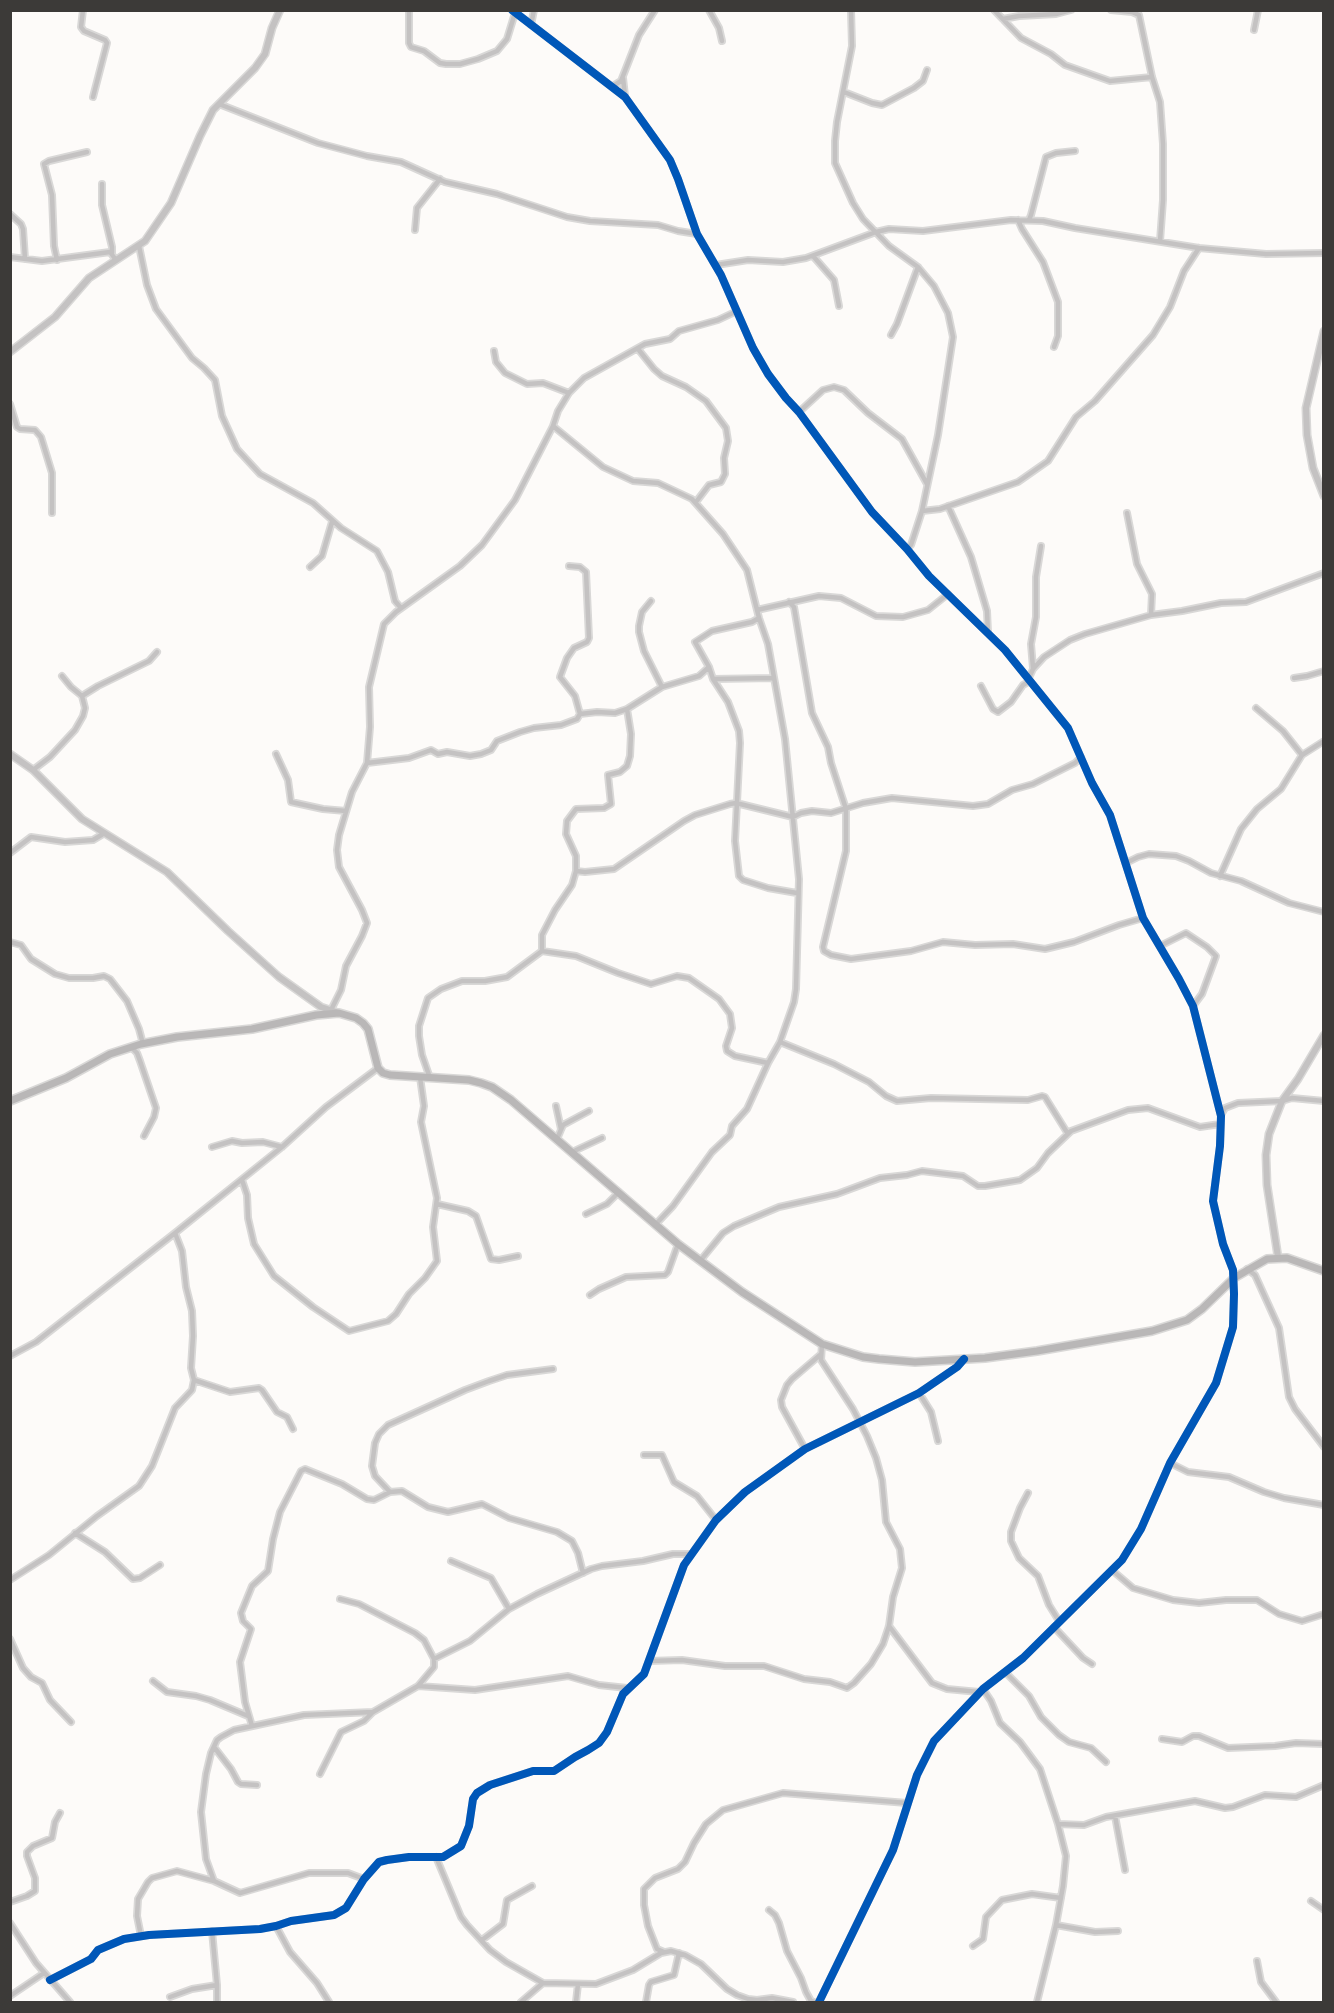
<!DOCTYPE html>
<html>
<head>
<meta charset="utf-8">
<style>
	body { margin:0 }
	#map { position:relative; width:1334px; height:2013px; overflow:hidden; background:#fdfbf9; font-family:Raleway,sans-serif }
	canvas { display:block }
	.frame { position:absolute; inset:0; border:12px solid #3c3a38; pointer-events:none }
</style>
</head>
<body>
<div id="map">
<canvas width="1334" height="2013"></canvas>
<div class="frame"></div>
</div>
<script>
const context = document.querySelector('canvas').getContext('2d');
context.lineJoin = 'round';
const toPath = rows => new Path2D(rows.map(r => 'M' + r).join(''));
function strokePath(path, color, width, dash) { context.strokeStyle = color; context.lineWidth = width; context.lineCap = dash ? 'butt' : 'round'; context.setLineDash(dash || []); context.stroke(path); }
const minor = toPath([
	[83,10,81,27,84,31,105,40,107,43,93,97],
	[409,10,409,43,411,47,424,51,440,63,446,64,460,64,478,59,497,51,507,39,515,13],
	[512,10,625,97,670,160,678,179,697,234,721,275,753,348,768,374,786,398,799,412,872,512,907,549,929,576,1005,650,1068,728,1092,783,1110,815,1143,918,1179,979,1193,1006,1221,1116,1220,1146,1213,1201,1223,1244,1233,1270,1234,1294,1233,1327,1216,1383,1170,1463,1141,1529,1122,1560,1023,1658,983,1689,934,1741,917,1775,893,1850,819,2002],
	[709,10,719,28,722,41],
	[851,10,852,46,837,122,835,141,835,163,853,203,863,219,889,246,918,267,934,286,948,313,953,337,938,435,922,511,911,545,907,549],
	[994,10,1021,38,1051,54,1065,65,1110,81,1152,77],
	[1111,10,1132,12,1139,15,1152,77,1160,102,1163,144,1163,200,1160,241],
	[1003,19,1019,16,1056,14,1071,10],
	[531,25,534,10],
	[1254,30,1258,10],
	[623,78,625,96],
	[613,86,621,81,639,35,655,10],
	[844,92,872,103,882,105,914,88,923,81,927,70],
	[219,104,318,143,367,156,401,162,445,182,497,194,567,217,590,221,658,225,678,231,697,234],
	[102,184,102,205,112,247,112,253],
	[10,214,21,224,23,229,25,259],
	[1018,220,1022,229,1043,262,1058,302,1058,336,1054,347],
	[1029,220,1031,215,1046,157,1056,153,1075,151],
	[415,230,417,208,440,179],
	[139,246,147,285,156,309,192,358,204,368,215,380,222,416,237,449,260,474,313,503,341,528,377,551,388,572,395,601,401,608],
	[813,256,834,280,839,306],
	[10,257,42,261,110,252,116,260],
	[57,260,54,246,52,195,44,164,49,161,87,152],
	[716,265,748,260,783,262,806,258,876,232,889,229,923,231,1011,220,1043,221,1075,228,1199,248,1266,254,1324,253],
	[891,335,897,324,918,267],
	[638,349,654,369,662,376,686,387,706,401,726,428,728,441,724,458,725,474,721,482,709,485,696,502],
	[494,351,496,362,505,373,527,384,543,383,569,393],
	[10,404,17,427,20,429,35,430,41,437,52,473,52,513],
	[799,412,823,390,834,387,844,390,868,413,902,439,927,484],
	[553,426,603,467,633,481,658,483,692,499,723,534,747,570,759,618,768,644,785,739,799,879,796,989,794,1002,780,1042,768,1063,747,1109,732,1126,730,1135,712,1152,673,1206,656,1224],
	[948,506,971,557,987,611,988,633],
	[922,511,940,509,1018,482,1048,461,1076,417,1095,401,1153,335,1170,307,1184,271,1199,248],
	[1127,513,1137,564,1152,594,1151,615],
	[569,566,580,567,586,572,589,638,587,642,574,648,567,658,560,677,575,696,580,714],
	[310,567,322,556,332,522],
	[651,601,642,612,639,626,639,632,644,651,662,687],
	[789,602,794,607,812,713,828,747,831,763,846,809,846,851,823,947,824,951,831,955,851,959,911,951,943,942,975,945,1013,944,1045,949,1074,942,1119,925,1143,918],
	[757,610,819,596,841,598,876,616,903,617,928,610,948,594],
	[759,618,752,622,712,631,695,642,709,667,713,679,728,702,739,731,740,743,735,841,739,876,743,880,768,888,797,893],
	[1033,668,1031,644,1036,617,1036,577,1041,546],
	[1029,678,1033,669,1044,657,1070,640,1085,634,1151,615,1182,611,1221,603,1246,602,1324,573],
	[1294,678,1307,676,1324,671],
	[713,679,774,678],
	[981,686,993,709,998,712,1011,702,1023,685,1030,681],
	[82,696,98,686,149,661,157,652],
	[1256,708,1283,731,1302,755],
	[276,754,288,780,291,802,323,809,346,811],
	[367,763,409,758,431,750,438,754,447,752,470,756,481,754,491,750,497,741,520,732,534,728,561,725,577,719,580,714,597,712,615,713,627,709,662,687,699,676,709,667],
	[33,770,50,757,75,730,83,716,85,708,82,696,71,687,62,676],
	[10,853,31,837,65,842,93,840,103,834],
	[1126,863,1138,857,1149,854,1176,856,1189,861,1211,873,1241,881,1289,903,1324,912],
	[576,871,585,872,614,869,684,821,695,815,730,804,736,803,793,817,801,813,812,811,831,813,863,803,892,798,973,806,988,804,1012,790,1033,784,1075,763,1081,757],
	[1220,876,1241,829,1257,809,1281,789,1302,755,1324,741],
	[10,942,21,945,31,959,55,974,69,978,93,978,104,976,110,979,127,1001,139,1029,143,1044],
	[1160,946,1186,933,1207,947,1216,956,1202,994,1193,1006],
	[542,951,542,935,555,910,572,885,576,871,576,856,566,834,567,821,576,809,604,808,611,804,608,775,620,772,627,766,630,756,631,734,627,709],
	[331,1010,341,990,346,966,362,936,367,923,362,910,339,867,337,850,339,835,352,792,367,763,370,727,369,687,384,624,396,612,460,566,482,545,515,500,553,426,558,411,569,393,584,378,645,344,670,339,679,331,718,320,737,311],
	[780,1042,834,1064,869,1082,886,1096,897,1101,931,1098,1028,1100,1042,1096,1045,1097,1068,1134],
	[131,1047,137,1053,140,1061,156,1108,154,1117,144,1136],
	[430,1078,422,1055,419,1036,419,1026,428,998,441,989,462,981,485,981,507,977,542,951,576,956,618,973,651,984,677,976,689,978,719,999,730,1014,732,1028,726,1046,727,1051,735,1056,768,1063],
	[556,1106,561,1129],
	[1221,1115,1225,1108,1238,1103,1282,1101,1292,1098,1324,1101],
	[557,1139,563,1125,589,1111],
	[212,1147,232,1141,242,1143,263,1142,282,1147],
	[572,1152,602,1138],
	[242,1180,247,1195,248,1218,254,1244,274,1276,313,1307,349,1331,388,1321,396,1314,409,1294,425,1278,437,1261,433,1227,437,1198,421,1122,424,1106,420,1077],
	[437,1204,468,1211,476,1216,491,1259,499,1260,518,1256],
	[586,1214,607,1204,619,1192],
	[700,1261,723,1233,734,1226,779,1207,837,1194,880,1178,907,1175,922,1171,963,1176,978,1186,985,1186,1020,1180,1037,1168,1048,1153,1071,1131,1128,1110,1148,1108,1200,1127,1220,1124],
	[1247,1269,1255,1275,1279,1328,1289,1397,1295,1409,1324,1447],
	[590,1295,599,1289,626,1277,665,1275,668,1272,678,1244],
	[10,1356,36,1342,175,1233,282,1147,326,1107,378,1068],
	[194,1380,230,1392,259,1388,262,1390,277,1412,287,1417,293,1429],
	[919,1393,931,1412,938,1441],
	[805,1449,782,1407,781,1400,787,1385,792,1379,820,1355],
	[644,1455,662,1455,674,1482,697,1496,716,1520],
	[1170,1463,1188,1472,1229,1477,1264,1492,1284,1498,1324,1505],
	[390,1492,375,1476,372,1466,375,1443,379,1434,388,1425,465,1390,489,1381,507,1375,553,1369],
	[1028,1493,1020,1508,1011,1532,1011,1541,1019,1558,1038,1576,1049,1605,1059,1621],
	[75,1533,105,1552,133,1579,140,1578,160,1565],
	[451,1561,491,1578,509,1609],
	[1113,1571,1133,1588,1173,1600,1199,1603,1226,1600,1257,1600,1279,1614,1302,1621,1324,1614],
	[10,1580,49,1555,97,1516,139,1486,152,1466,175,1408,192,1390,194,1380,191,1368,193,1336,192,1311,186,1287,182,1251,175,1233],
	[340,1599,359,1604,415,1633,424,1640,434,1659],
	[889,1626,932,1683,947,1689,979,1692],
	[1054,1627,1083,1658,1092,1664],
	[10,1639,23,1668,31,1677,42,1683,50,1700,71,1722],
	[649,1661,682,1660,725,1666,764,1666,804,1679,830,1682,847,1688,854,1683,871,1664,883,1644,889,1626,893,1597,902,1568,900,1549,886,1522,882,1480,876,1458,867,1436,853,1409,821,1360,822,1344],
	[1005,1672,1029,1696,1041,1717,1059,1735,1069,1742,1091,1748,1106,1762],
	[153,1681,167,1692,196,1696,210,1700,248,1716],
	[418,1686,475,1690,568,1676,599,1685,627,1688],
	[983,1689,991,1701,1000,1723,1020,1742,1040,1769,1058,1824,1084,1825,1106,1817,1195,1801,1225,1808,1233,1807,1265,1795,1296,1797,1324,1785],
	[252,1726,245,1702,240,1662,251,1629,243,1621,241,1613,252,1586,268,1571,273,1539,280,1512,301,1471,305,1469,342,1484,367,1499,374,1500,390,1492,402,1491,428,1507,448,1512,482,1504,509,1518,557,1532,572,1541,578,1553,583,1573],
	[1162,1739,1182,1742,1193,1736,1199,1736,1228,1748,1275,1746,1296,1743,1324,1744],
	[214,1747,231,1769,238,1782,241,1784,257,1785],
	[320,1774,341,1732,364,1721,373,1712],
	[1115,1816,1125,1870],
	[436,1857,461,1917,467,1925,490,1950,506,1962,543,1983,596,1984,633,1970,661,1953,671,1951,685,1955,701,1964,727,1989,737,1995,748,1999,757,2000,772,1998,793,2002],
	[214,1881,206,1859,201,1812,206,1774,211,1753,217,1740,221,1737,234,1730,304,1715,373,1712,418,1686,434,1667,434,1659,470,1641,509,1609,537,1594,591,1569,602,1566,643,1561,673,1554,691,1554],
	[1311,1901,1324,1910],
	[10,1902,27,1896,35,1891,35,1878,27,1856,27,1852,33,1846,52,1838,55,1822,60,1813],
	[769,1910,775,1915,779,1923,787,1951,801,1978,806,1992,811,2001,814,2002],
	[10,1923,36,1963,70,2002],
	[1056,1925,1095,1932,1118,1931],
	[276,1926,290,1952,317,1983,329,2002],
	[212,1931,217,1985,217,2002],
	[141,1936,137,1916,138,1899,148,1882,152,1878,177,1871,214,1881,240,1893,309,1873,348,1873,364,1879],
	[482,1940,503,1924,507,1900,532,1886],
	[973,1946,983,1939,986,1917,1002,1900,1032,1894,1061,1898],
	[664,1952,657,1949,648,1926,644,1905,644,1889,655,1878,678,1869,685,1862,694,1843,706,1824,723,1810,783,1793,907,1803],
	[1257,1961,1261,1982,1276,2002],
	[50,1980,91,1959,98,1950,124,1939,149,1935,260,1929,276,1926,291,1921,334,1915,346,1908,364,1879,379,1862,387,1860,409,1857,443,1857,461,1846,469,1826,473,1799,477,1793,490,1785,533,1771,554,1771,575,1757,588,1750,599,1743,607,1732,623,1694,644,1674,684,1565,716,1520,745,1492,805,1449,919,1393,957,1367,964,1359],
	[10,1996,44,1973],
	[170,1997,192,1989,217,1985],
	[521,2002,543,1983],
	[576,2002,578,1984],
	[646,2002,649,1985,651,1982,674,1975,679,1953],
	[1037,2002,1056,1925,1063,1886,1066,1856,1058,1824]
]);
const tertiary = toPath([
	[1324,331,1306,408,1307,435,1313,468,1324,496],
	[10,352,55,317,89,278,145,241,171,203,200,136,213,110,255,68,265,54,272,28,280,10],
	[10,754,33,770,82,819,167,872,228,931,279,977,321,1007,336,1012],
	[1278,1257,1267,1185,1266,1155,1269,1134,1282,1101,1298,1079,1324,1035]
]);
const secondary = toPath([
	[10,1101,66,1078,110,1054,141,1044,177,1037,252,1029,316,1015,339,1013,356,1018,363,1023,368,1029,378,1068,383,1073,390,1075,469,1080,481,1083,492,1087,511,1100,678,1244,742,1292,822,1344,863,1357,879,1359,915,1362,985,1358,1037,1351,1152,1331,1187,1320,1202,1309,1234,1278,1267,1259,1287,1258,1324,1271]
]);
strokePath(minor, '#d9d8d7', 8);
strokePath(tertiary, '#d9d8d7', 9);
strokePath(secondary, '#d9d8d7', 10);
strokePath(minor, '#c4c2c2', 4.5);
strokePath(tertiary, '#c4c2c2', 6);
strokePath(secondary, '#b9b7b7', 7);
strokePath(toPath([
	[512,10,625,97,670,160,678,179,697,234,721,275,753,348,768,374,786,398,799,412,872,512,907,549,929,576,1005,650,1068,728,1092,783,1110,815,1143,918,1179,979,1193,1006,1221,1116,1220,1146,1213,1201,1223,1244,1233,1270,1234,1294,1233,1327,1216,1383,1170,1463,1141,1529,1122,1560,1023,1658,983,1689,934,1741,917,1775,893,1850,819,2002],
	[50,1980,91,1959,98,1950,124,1939,149,1935,260,1929,276,1926,291,1921,334,1915,346,1908,364,1879,379,1862,387,1860,409,1857,443,1857,461,1846,469,1826,473,1799,477,1793,490,1785,533,1771,554,1771,575,1757,588,1750,599,1743,607,1732,623,1694,644,1674,684,1565,716,1520,745,1492,805,1449,919,1393,957,1367,964,1359]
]), '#0057b8', 8);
</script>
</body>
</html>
